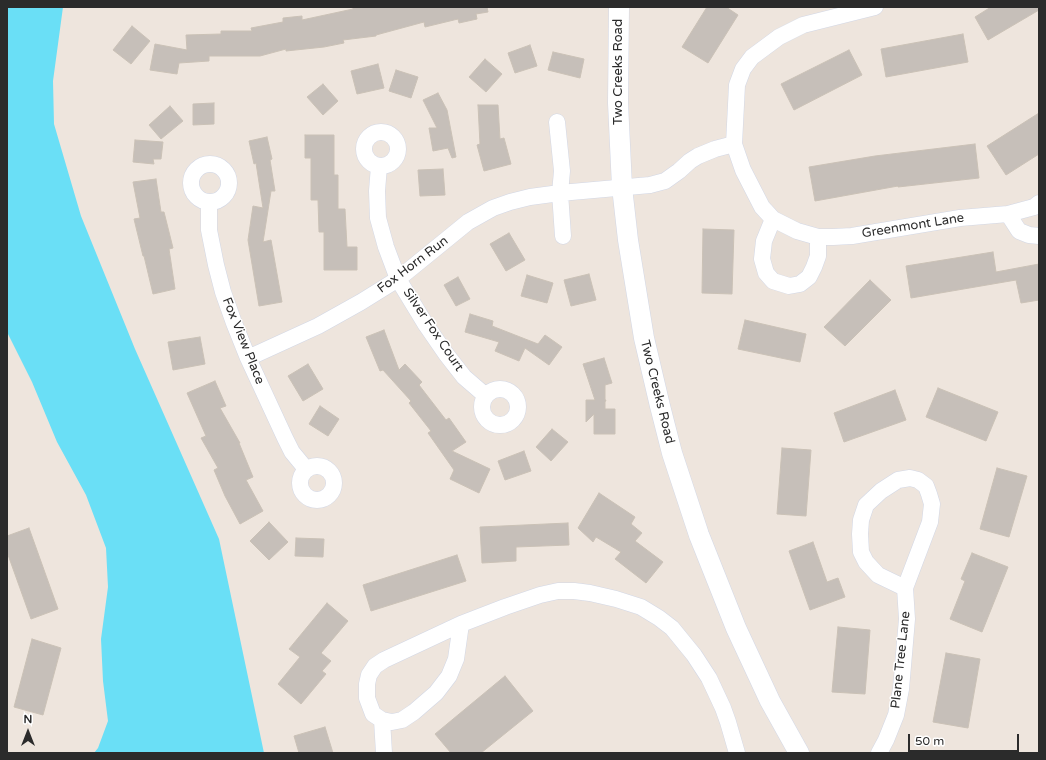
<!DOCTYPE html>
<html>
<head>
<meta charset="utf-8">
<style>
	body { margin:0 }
	#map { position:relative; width:1046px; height:760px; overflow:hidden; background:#eee5dd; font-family:"Varela Round",sans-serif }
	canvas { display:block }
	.frame { position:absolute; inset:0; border:8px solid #2b2b2b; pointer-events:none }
	.north { position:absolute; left:8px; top:712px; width:40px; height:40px; -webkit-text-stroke:3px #fff; paint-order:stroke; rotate:0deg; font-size:11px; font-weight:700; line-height:16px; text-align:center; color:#2b2b2b }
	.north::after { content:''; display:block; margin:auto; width:14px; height:18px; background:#2b2b2b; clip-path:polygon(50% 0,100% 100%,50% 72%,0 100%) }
	.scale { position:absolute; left:908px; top:734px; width:111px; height:18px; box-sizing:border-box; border:2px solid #2b2b2b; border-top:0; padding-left:5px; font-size:12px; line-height:14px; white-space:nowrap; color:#2b2b2b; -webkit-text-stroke:3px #fff; paint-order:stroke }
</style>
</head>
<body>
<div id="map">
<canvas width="1046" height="760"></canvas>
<div class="frame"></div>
<div class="north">N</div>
<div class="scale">50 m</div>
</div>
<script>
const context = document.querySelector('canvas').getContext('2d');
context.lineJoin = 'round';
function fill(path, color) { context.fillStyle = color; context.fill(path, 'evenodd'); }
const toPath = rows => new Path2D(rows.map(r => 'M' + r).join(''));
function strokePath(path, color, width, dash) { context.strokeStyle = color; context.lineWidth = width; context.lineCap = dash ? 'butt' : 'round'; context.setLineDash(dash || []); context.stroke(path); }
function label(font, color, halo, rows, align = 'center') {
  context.font = font + ' "Varela Round",sans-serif'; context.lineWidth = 3; context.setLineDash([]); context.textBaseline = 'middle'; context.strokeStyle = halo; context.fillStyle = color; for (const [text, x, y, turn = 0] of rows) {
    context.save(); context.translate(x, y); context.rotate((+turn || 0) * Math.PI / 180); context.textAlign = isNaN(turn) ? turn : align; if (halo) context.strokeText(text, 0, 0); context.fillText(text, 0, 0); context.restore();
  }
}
fill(toPath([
	[7,7,63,7,53,81,54,124,81,216,135,349,219,539,264,753,94,753,98,748,108,721,103,681,101,639,108,587,106,548,86,495,57,442,32,382,7,332]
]), '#6adff6');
const building = toPath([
	[366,7,487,7,488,12,476,14,477,19,459,23,458,19,425,27,424,22,376,35,376,36,343,40,344,43,324,47,286,51,286,49,260,56,209,56,209,61,179,63,177,74,150,70,155,44,187,50,186,35,221,34,221,31,252,31,251,28,283,22,283,18,302,16,302,20,353,9,353,8,366,7],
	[707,7,726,7,738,15,708,63,682,47,707,7],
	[991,7,1039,7,1039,10,988,40,975,17,991,7],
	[132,26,150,41,131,64,113,50,132,26],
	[963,34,968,62,886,77,881,49,963,34],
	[530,45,537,66,515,73,508,53,530,45],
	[849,50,862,75,794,110,781,84,849,50],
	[553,52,584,59,580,78,548,70,553,52],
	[485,59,502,74,486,92,469,77,485,59],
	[378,64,384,88,357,94,351,71,378,64],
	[396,70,418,77,411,98,389,91,396,70],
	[323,84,338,101,323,115,307,97,323,84],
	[438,93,447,110,456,157,452,158,448,148,433,151,429,128,437,128,423,100,438,93],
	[214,103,214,124,193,125,193,104,214,103],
	[478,105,498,105,500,139,504,138,511,164,484,171,477,145,480,144,478,105],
	[170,106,183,121,161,139,149,125,170,106],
	[1039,113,1039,154,1006,175,987,146,1039,113],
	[305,135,334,135,334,175,338,175,338,209,345,209,347,247,357,247,357,270,324,270,324,232,319,232,318,200,311,200,311,158,305,158,305,135],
	[267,137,272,159,270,160,275,191,271,191,263,242,271,240,282,302,259,306,248,240,253,206,263,208,256,163,254,164,249,141,267,137],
	[135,140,163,142,161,159,153,159,154,164,133,162,135,140],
	[975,144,979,178,898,187,898,186,815,201,809,167,875,156,975,144],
	[443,169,445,195,420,196,418,170,443,169],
	[156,179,161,212,164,212,173,248,169,249,175,289,153,294,144,256,143,256,134,219,140,218,133,182,156,179],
	[703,229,734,230,732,294,702,293,703,229],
	[509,233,525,260,506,271,490,244,509,233],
	[993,252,996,272,1039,264,1039,300,1021,303,1016,280,911,298,906,266,993,252],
	[589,274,596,300,571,306,564,280,589,274],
	[527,275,553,283,547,303,521,296,527,275],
	[458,277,470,299,456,306,444,285,458,277],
	[870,280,891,300,845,346,824,327,870,280],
	[470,314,493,321,492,326,538,344,545,335,562,347,549,365,525,348,519,361,495,351,499,342,465,332,470,314],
	[745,320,806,334,800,362,738,349,745,320],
	[384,330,399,370,405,364,422,382,419,385,446,420,449,418,466,442,452,451,490,469,479,493,450,479,454,470,428,433,431,431,409,403,411,401,383,370,380,371,366,337,384,330],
	[200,337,205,364,173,370,168,342,200,337],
	[604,358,612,383,605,385,605,400,606,400,605,402,605,409,615,409,615,434,594,434,594,414,586,422,586,400,595,400,583,364,604,358],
	[308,364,323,389,303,401,288,376,308,364],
	[215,381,226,406,220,408,240,443,239,443,253,477,246,480,263,511,240,524,225,496,214,470,218,468,201,438,206,436,187,393,215,381],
	[938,388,998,412,986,441,926,417,938,388],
	[895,390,906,420,844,442,834,413,895,390],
	[320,406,339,419,328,436,309,424,320,406],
	[552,429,568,442,551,461,536,447,552,429],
	[782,448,811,450,806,516,777,514,782,448],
	[524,451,531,471,505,480,498,461,524,451],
	[997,468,1027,476,1009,537,980,529,997,468],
	[599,493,635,517,631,524,642,533,635,541,663,562,646,583,615,559,621,552,596,537,593,542,578,528,599,493],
	[269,522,288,542,269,560,250,541,269,522],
	[568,523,569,545,516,547,516,561,482,563,480,527,568,523],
	[29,528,58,609,31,619,7,552,7,536,29,528],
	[296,538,324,539,323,557,295,556,296,538],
	[813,542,827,582,838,578,845,597,810,610,789,551,813,542],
	[972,553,1008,567,982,632,950,619,965,581,961,579,972,553],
	[457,555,466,581,371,611,363,585,457,555],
	[327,603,348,621,321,653,331,661,322,671,326,674,301,704,278,684,300,657,289,649,327,603],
	[838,627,870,630,865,694,832,692,838,627],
	[32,639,61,648,43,715,14,707,32,639],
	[946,653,980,659,968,728,933,722,946,653],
	[505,676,533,711,481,753,451,753,435,734,505,676],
	[325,727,333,753,299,753,294,736,325,727]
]);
fill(building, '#c6bfb9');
strokePath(building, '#cac1b6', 1);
const minor = toPath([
	[875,7,803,25,779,37,752,57,743,69,737,85,734,144,743,170,762,207,773,219,797,231,818,237,833,237,852,236,960,218,1008,214,1034,207,1039,203],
	[557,122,562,171,560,193,563,236],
	'364 149a17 17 0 1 1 34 0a17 17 0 1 1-34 0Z',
	'191 183a19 19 0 1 1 38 0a19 19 0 1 1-38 0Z',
	[379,166,377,191,378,218,386,247,398,279,426,325,446,354,464,377,486,396],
	[209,202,209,230,216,265,223,292,234,323,248,358,285,438,292,452,306,469],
	[1008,214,1019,231,1029,235,1039,236],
	[773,219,764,241,762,259,766,273,773,281,789,286,800,284,809,277,814,267,818,256,818,237],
	[248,358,318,326,361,302,398,279,468,222,493,208,510,202,530,197,560,193,650,185,665,181,679,171,690,161,698,156,715,149,734,144],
	'482 407a18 18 0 1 1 36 0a18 18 0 1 1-36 0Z',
	'300 483a17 17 0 1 1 34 0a17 17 0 1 1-34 0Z',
	[461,624,456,659,449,676,436,693,414,712,402,720,392,722,382,720,373,714,367,698,367,684,369,675,375,666,384,660,461,624,505,607,540,595,558,591,574,591,590,593,616,599,641,607,659,618,672,628,694,655,709,678,723,708,728,722,737,753],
	[382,720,384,753],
	[879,753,886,740,896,715,901,689,907,619,905,588,930,522,932,504,929,494,926,486,918,480,910,478,898,480,881,491,866,505,861,520,860,534,861,552,866,562,878,575,905,588]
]);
const tertiary = toPath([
	[619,7,618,103,622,187,628,240,644,338,660,406,672,453,699,535,736,628,770,701,799,753]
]);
strokePath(minor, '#d2d7e5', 17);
strokePath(tertiary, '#d2d7e5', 21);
strokePath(minor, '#fff', 16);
strokePath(tertiary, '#fff', 20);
label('13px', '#2b2b2b', '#fff', [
	["Two Creeks Road",619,72,-90],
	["Greenmont Lane",913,226,-9],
	["Fox Horn Run",413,265,-37],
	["Silver Fox Court",433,330,56],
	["Fox View Place",243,341,68],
	["Two Creeks Road",657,392,76],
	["Plane Tree Lane",901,660,-84]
]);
</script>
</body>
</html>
